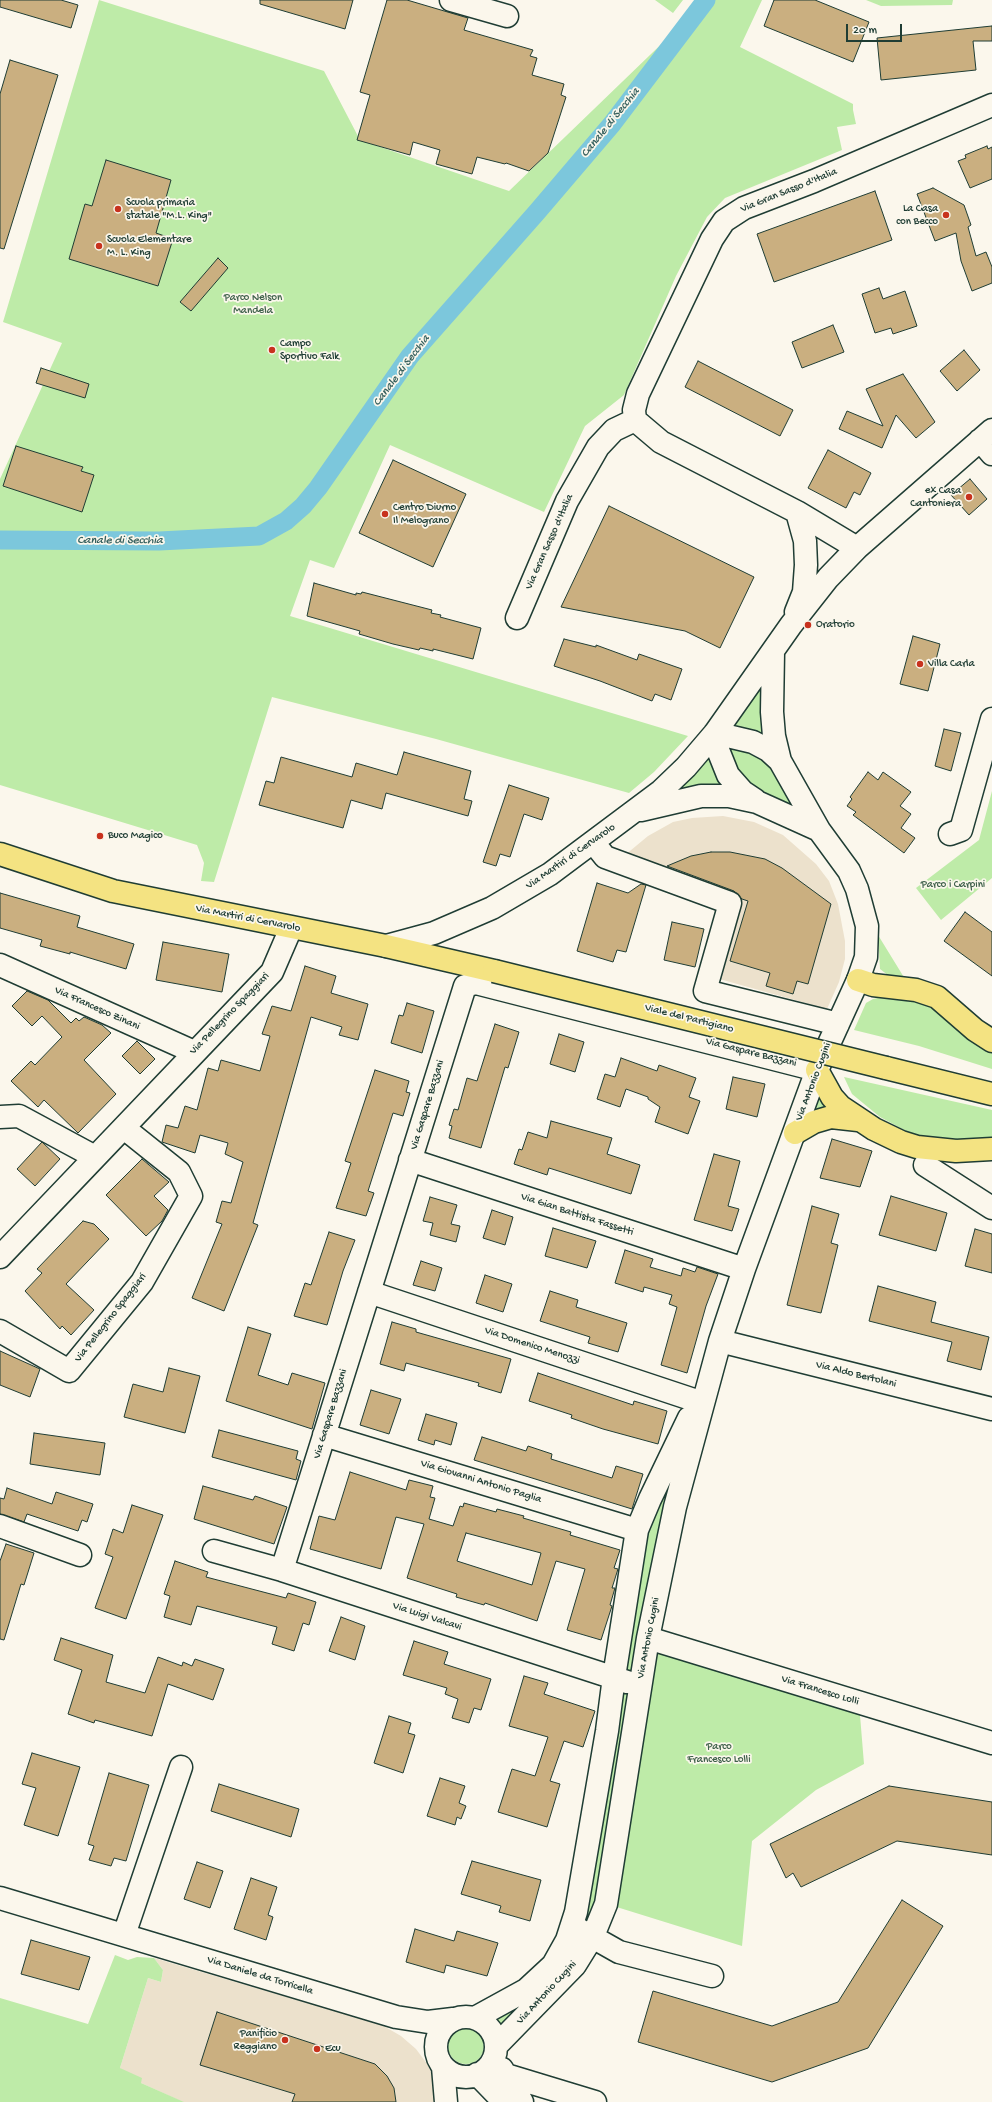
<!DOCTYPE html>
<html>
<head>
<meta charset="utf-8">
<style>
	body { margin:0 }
	#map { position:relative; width:992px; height:2102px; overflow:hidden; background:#fbf7ec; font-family:"Gochi Hand",sans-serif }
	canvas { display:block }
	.scale { position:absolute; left:846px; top:24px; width:56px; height:18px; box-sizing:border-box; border:2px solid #1f3d34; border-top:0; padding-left:5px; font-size:12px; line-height:14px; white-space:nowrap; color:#1f3d34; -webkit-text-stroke:3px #fbf7ec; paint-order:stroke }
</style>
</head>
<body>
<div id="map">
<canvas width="992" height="2102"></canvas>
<div class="scale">20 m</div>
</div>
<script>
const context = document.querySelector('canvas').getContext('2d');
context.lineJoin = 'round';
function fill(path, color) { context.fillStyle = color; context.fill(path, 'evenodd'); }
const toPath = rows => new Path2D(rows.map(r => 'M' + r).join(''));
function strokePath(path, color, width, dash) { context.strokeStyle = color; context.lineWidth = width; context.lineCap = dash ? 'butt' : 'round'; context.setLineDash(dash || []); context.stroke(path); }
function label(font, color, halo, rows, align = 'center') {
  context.font = font + ' "Gochi Hand",sans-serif'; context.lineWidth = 3.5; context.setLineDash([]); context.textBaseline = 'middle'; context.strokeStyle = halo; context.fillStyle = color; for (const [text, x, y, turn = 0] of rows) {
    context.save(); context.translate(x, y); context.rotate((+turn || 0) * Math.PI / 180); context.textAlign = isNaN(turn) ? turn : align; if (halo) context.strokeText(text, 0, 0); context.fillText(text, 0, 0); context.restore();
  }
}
fill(toPath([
	[723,816,754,822,783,835,816,864,829,881,838,904,845,941,845,959,839,982,827,1009,705,975,723,904,607,870,648,836,673,822,692,818],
	[154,1958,382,2025,401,2036,416,2049,428,2065,437,2087,439,2102,183,2102,141,2083,120,2068,148,1978,161,1982,163,1970]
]), '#ece1cc');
fill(toPath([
	[99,0,324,71,360,140,509,191,707,0,762,0,740,47,853,104,853,110,856,124,837,127,842,150,725,198,707,217,676,276,624,395,585,426,544,512,390,445,334,568,310,560,290,616,688,736,654,772,629,793,436,739,272,697,214,882,201,881,204,863,197,845,0,785,0,479,62,343,3,322],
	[655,0,683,0,673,13],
	[866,0,953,0,952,5,881,6],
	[765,680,769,742,730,730],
	[731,742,768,758,785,787,794,811,743,783,726,747],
	[713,752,728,789,676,792,700,767],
	[992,791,992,878,941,920,916,888,979,840],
	[878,935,905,979,889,976,880,969],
	[892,995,919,998,992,1048,992,1069,919,1046,854,1030,866,1003,873,999],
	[844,1077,992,1110,992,1142,924,1139,906,1131,880,1117,852,1094],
	[817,1090,828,1107,807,1120],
	[689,1419,648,1638,859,1703,864,1764,816,1790,752,1841,742,1946,607,1904,494,2037,490,2029,483,2022,567,1939,637,1530],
	[115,1955,128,1960,137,1957,154,1958,163,1970,161,1982,148,1978,120,2068,142,2078,141,2083,184,2102,0,2102,0,1998,88,2024],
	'448 2046a18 18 0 1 1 36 0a18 18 0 1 1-36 0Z'
]), '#beeba8');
strokePath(toPath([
	[0,540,159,541,259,536,286,521,303,506,318,488,410,356,537,212,612,124,706,0]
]), '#7cc7dc', 19);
const building = toPath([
	[0,0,61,0,78,5,71,28,0,7,0,0],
	[260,0,353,0,345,29,260,4,260,0],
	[387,0,407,0,468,18,464,30,533,50,530,56,537,58,532,75,564,84,561,95,566,97,548,153,529,171,506,163,505,164,477,157,472,174,436,164,440,150,413,142,410,155,357,140,370,95,360,92,387,0],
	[774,0,815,0,869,22,853,62,764,26,774,0],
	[992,26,992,41,973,41,976,70,881,80,877,38,992,26],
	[10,60,58,75,4,249,0,248,0,94,10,60],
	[987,146,988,149,992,147,992,179,970,188,958,161,966,158,965,155,987,146],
	[106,160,171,180,156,233,173,239,158,286,69,259,85,204,92,206,106,160],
	[933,188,964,205,971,225,968,227,976,256,986,252,992,267,992,283,972,291,961,261,956,233,935,241,917,194,933,188],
	[875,191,892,240,774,282,757,234,875,191],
	[218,258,228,268,191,311,180,302,218,258],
	[879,288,883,299,905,291,917,326,893,334,891,328,875,333,862,294,879,288],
	[833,325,844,352,802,368,792,342,833,325],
	[964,350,980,370,957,391,940,371,964,350],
	[698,361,793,410,780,436,685,387,698,361],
	[41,368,89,384,85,398,36,383,41,368],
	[903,374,935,422,916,438,896,415,882,448,839,429,847,411,883,426,866,389,903,374],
	[16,446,83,467,81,471,94,475,82,512,3,486,16,446],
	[828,450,871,473,860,495,854,492,846,508,808,488,828,450],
	[393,460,466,494,433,567,359,533,393,460],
	[970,479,987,499,969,515,951,495,970,479],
	[609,506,754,577,720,648,685,631,561,607,609,506],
	[314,583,356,595,356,593,361,594,362,592,432,610,431,613,441,615,440,617,481,628,473,659,433,649,433,651,420,648,419,650,393,644,359,634,360,631,307,616,314,583],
	[913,636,940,644,928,691,900,684,913,636],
	[564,639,596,647,596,645,637,660,639,654,682,669,671,700,655,694,652,701,600,681,554,666,564,639],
	[944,729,961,733,951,771,935,766,944,729],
	[404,752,471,771,464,799,472,801,468,816,386,793,382,809,351,800,343,828,259,805,266,781,274,783,281,757,352,777,356,763,397,775,404,752],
	[868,772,878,780,883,772,911,792,900,806,911,814,901,828,915,838,904,853,853,815,856,812,847,806,852,799,850,797,868,772],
	[509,785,549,798,542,820,524,814,510,857,500,854,496,866,483,862,509,785],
	[711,852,730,852,765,859,782,868,831,904,808,984,797,981,793,994,766,986,770,973,730,961,748,901,742,899,734,891,667,866,691,856,711,852],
	[597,883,628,893,641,884,646,885,626,952,617,950,613,962,577,951,597,883],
	[0,893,80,916,77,927,134,944,126,969,70,952,70,954,40,946,42,940,0,928,0,893],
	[965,912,992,932,992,976,944,941,965,912],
	[672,922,704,929,695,967,664,960,672,922],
	[163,942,229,954,222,992,156,980,163,942],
	[305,966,336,976,331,993,368,1004,358,1040,339,1035,342,1027,311,1017,253,1223,258,1225,224,1311,192,1298,222,1224,216,1222,222,1201,231,1203,243,1162,225,1154,228,1143,200,1135,195,1153,162,1142,166,1125,178,1128,185,1106,197,1110,208,1068,218,1071,221,1060,260,1071,270,1036,262,1034,272,1006,291,1011,305,966],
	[27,991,48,1000,71,1023,76,1018,79,1021,84,1017,102,1025,111,1033,84,1060,116,1094,78,1133,44,1100,38,1107,11,1081,31,1061,35,1065,62,1037,42,1016,32,1026,12,1006,27,991],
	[407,1003,434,1011,422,1053,391,1043,399,1015,403,1016,407,1003],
	[495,1024,519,1032,508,1068,505,1067,481,1148,449,1138,452,1126,449,1125,454,1109,458,1110,467,1078,477,1081,495,1024],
	[559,1034,584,1042,575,1072,550,1064,559,1034],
	[137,1041,155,1059,140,1074,122,1056,137,1041],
	[621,1058,657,1071,659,1065,696,1078,689,1097,700,1101,688,1134,655,1122,660,1107,648,1099,648,1097,626,1089,620,1107,597,1099,605,1074,615,1077,621,1058],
	[375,1070,409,1081,406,1092,410,1093,403,1116,393,1113,368,1191,374,1193,366,1216,336,1208,351,1163,345,1161,375,1070],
	[733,1077,765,1084,757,1117,726,1109,733,1077],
	[551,1121,612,1138,607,1154,640,1165,631,1194,549,1168,547,1175,514,1164,519,1149,522,1150,528,1132,547,1138,551,1121],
	[832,1139,872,1151,860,1187,820,1178,832,1139],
	[42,1142,60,1159,35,1186,17,1169,42,1142],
	[714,1154,740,1161,728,1206,739,1209,732,1231,694,1220,714,1154],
	[142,1159,169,1182,154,1196,168,1210,162,1221,146,1236,106,1195,142,1159],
	[891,1196,947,1213,936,1251,879,1235,891,1196],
	[430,1197,457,1205,451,1224,460,1226,456,1242,430,1235,433,1223,423,1221,430,1197],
	[812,1206,839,1214,831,1243,838,1245,821,1313,787,1305,812,1206],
	[492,1210,513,1217,505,1245,483,1238,492,1210],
	[83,1221,94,1224,109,1239,66,1284,94,1310,71,1335,62,1326,60,1329,25,1291,42,1273,37,1269,83,1221],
	[553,1228,596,1241,587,1268,545,1256,553,1228],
	[975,1229,992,1234,992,1273,965,1266,975,1229],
	[329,1232,355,1240,343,1271,327,1325,294,1316,305,1283,311,1285,329,1232],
	[625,1250,653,1259,650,1267,681,1276,683,1268,695,1272,697,1267,718,1274,706,1306,687,1373,661,1365,677,1307,669,1304,672,1295,644,1287,643,1292,615,1283,625,1250],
	[421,1261,442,1268,435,1291,413,1285,421,1261],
	[485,1275,512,1284,503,1312,476,1303,485,1275],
	[878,1286,936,1302,931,1322,989,1337,981,1370,947,1361,952,1342,869,1321,878,1286],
	[550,1291,578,1300,576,1307,627,1323,618,1352,588,1343,590,1337,540,1321,550,1291],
	[392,1322,416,1329,416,1332,511,1359,501,1393,478,1386,479,1383,406,1363,404,1371,380,1364,392,1322],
	[248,1327,271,1334,258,1375,288,1385,292,1373,325,1383,312,1429,226,1401,248,1327],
	[0,1351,40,1369,30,1397,0,1385,0,1351],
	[169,1368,200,1376,185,1433,124,1417,133,1384,163,1392,169,1368],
	[538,1373,633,1405,634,1401,667,1411,658,1444,603,1429,571,1418,572,1415,529,1401,538,1373],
	[371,1390,401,1399,389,1434,360,1425,371,1390],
	[426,1414,457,1423,451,1445,435,1440,434,1445,418,1440,426,1414],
	[219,1430,298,1451,296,1459,301,1461,296,1480,212,1457,219,1430],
	[34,1433,105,1443,100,1475,30,1464,34,1433],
	[482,1437,526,1451,528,1446,552,1454,551,1459,612,1478,616,1466,643,1474,632,1509,474,1460,482,1437],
	[350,1472,406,1490,409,1480,433,1486,430,1497,435,1498,429,1519,453,1526,460,1506,463,1507,464,1503,496,1512,497,1509,524,1516,523,1518,571,1532,570,1535,620,1550,614,1568,618,1569,612,1588,615,1588,610,1605,612,1606,601,1640,567,1630,585,1569,556,1561,537,1621,485,1603,484,1605,456,1597,457,1594,407,1578,424,1524,396,1517,381,1569,310,1549,319,1516,335,1520,350,1472],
	[466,1533,541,1553,532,1585,457,1561,466,1533],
	[203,1486,253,1500,255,1496,287,1507,274,1544,194,1519,203,1486],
	[7,1488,52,1504,56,1492,93,1504,87,1522,82,1520,78,1531,27,1514,24,1522,0,1514,0,1498,4,1499,7,1488],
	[132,1505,163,1515,126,1619,95,1608,113,1557,105,1554,113,1529,123,1533,132,1505],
	[6,1544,34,1553,24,1585,21,1584,4,1640,0,1639,0,1561,6,1544],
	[175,1561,208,1572,206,1577,286,1598,288,1593,316,1602,309,1625,303,1623,294,1651,272,1644,277,1627,197,1606,191,1625,164,1617,170,1596,164,1594,175,1561],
	[341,1617,365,1626,355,1660,329,1651,341,1617],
	[61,1638,113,1655,106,1682,145,1693,158,1657,182,1666,183,1662,192,1666,195,1659,224,1669,213,1700,168,1684,152,1736,95,1720,94,1723,68,1714,82,1670,54,1660,61,1638],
	[414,1641,448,1652,444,1664,491,1679,481,1710,474,1708,469,1723,452,1718,458,1699,445,1694,447,1688,403,1675,414,1641],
	[524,1676,548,1683,544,1694,595,1711,583,1747,564,1741,550,1781,560,1784,547,1827,498,1812,512,1769,535,1776,548,1737,509,1726,524,1676],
	[389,1716,411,1723,408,1733,415,1735,403,1773,374,1763,389,1716],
	[32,1753,80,1767,58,1836,24,1825,36,1788,22,1784,32,1753],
	[109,1773,149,1785,126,1861,114,1858,111,1866,89,1860,94,1846,88,1844,109,1773],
	[440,1778,465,1786,459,1803,466,1806,461,1819,457,1817,455,1825,427,1816,440,1778],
	[219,1784,299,1809,291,1837,211,1811,219,1784],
	[889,1786,992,1802,992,1855,897,1841,801,1887,793,1873,786,1878,770,1844,889,1786],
	[472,1861,541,1880,530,1921,499,1912,501,1906,461,1894,472,1861],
	[197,1862,223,1871,210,1908,184,1899,197,1862],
	[251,1878,277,1887,268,1915,273,1917,266,1940,234,1929,251,1878],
	[902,1900,943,1926,868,2048,772,2082,638,2042,653,1991,772,2026,838,2002,902,1900],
	[415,1929,454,1941,457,1931,498,1943,487,1976,446,1965,444,1973,406,1962,415,1929],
	[31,1940,90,1957,79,1990,21,1974,31,1940],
	[217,2012,375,2064,387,2076,394,2088,396,2102,292,2102,295,2094,200,2065,217,2012]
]);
fill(building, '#caaf80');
strokePath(building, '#1f3d34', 1);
const minor = toPath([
	[451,0,507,16],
	[980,440,992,454],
	[857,548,797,512,661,442,635,420,634,410,638,394,712,239,724,221,744,208,814,181,992,105],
	[796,612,804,592,806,565,805,541,797,512],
	[517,618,567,501,598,447,614,430,635,420],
	[773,652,772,712,774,736,780,761],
	[715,733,718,750,728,775,743,792,755,800],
	[641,810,701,796,729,796,757,802,819,830],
	[950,834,961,830,992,719],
	[593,842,605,857,730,903,705,991,838,1024],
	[386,946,434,933,492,908,550,874,661,791,686,767,715,733,791,625,828,578,857,548,992,430],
	[0,965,194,1052],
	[0,1117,19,1116,95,1157],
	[410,1160,744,1269],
	[925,1165,992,1208],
	[0,1257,272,972,291,928],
	[369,1292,694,1400],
	[0,1331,69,1371,142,1282,191,1196,179,1172,124,1128],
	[720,1341,992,1409],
	[324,1435,637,1530],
	[0,1526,80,1555],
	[214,1551,282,1570,627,1682],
	[282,1570,465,986,476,983,817,1070],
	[648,1638,992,1743],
	[0,1898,396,2017,428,2022,453,2019],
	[580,1930,619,1952,712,1976],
	[124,1935,181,1767],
	'436 2047a30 30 0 1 1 60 0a30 30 0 1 1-60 0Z',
	[475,2018,526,1990,553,1965,567,1940,576,1912,607,1731,614,1677,637,1530,650,1499,689,1418],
	[496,2046,575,1965,593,1936,606,1904,648,1638,675,1507,720,1341,744,1269,817,1070,858,980,866,957,867,926,857,889,849,871,819,830,780,761,768,750,753,742,715,733],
	[443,2067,446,2102],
	[502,2069,522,2102],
	[477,2074,504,2102],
	[506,2075,595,2102]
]);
const major = toPath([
	[0,854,113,891,386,946,494,971],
	[858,980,873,985,916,990,937,997,975,1030,992,1041],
	[886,1068,992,1094],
	[817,1070,832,1097,841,1107,874,1129,901,1142,917,1147,956,1151,992,1149],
	[795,1133,814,1122,831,1117,858,1120]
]);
strokePath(minor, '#1f3d34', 25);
strokePath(major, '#1f3d34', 25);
strokePath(minor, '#fbf7ec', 22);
strokePath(major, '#f4e382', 22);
const majorBridge = toPath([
	[494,971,886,1068]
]);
strokePath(majorBridge, '#1f3d34', 25, []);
strokePath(majorBridge, '#f4e382', 22);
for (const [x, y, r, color] of [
	[118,209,4,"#c8321e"],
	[946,215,4,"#c8321e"],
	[99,246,4,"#c8321e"],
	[272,350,4,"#c8321e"],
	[969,497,4,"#c8321e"],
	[385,514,4,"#c8321e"],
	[808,625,4,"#c8321e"],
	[920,664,4,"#c8321e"],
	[100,836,4,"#c8321e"],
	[285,2040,4,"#c8321e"],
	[317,2049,4,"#c8321e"]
]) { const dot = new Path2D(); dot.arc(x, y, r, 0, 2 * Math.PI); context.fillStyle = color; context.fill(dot); strokePath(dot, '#fbf7ec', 1.5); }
label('11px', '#1f3d34', '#fbf7ec', [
	["Via Gran Sasso d'Italia",789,191,-22],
	["Via Gran Sasso d'Italia",550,542,-66],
	["Via Martiri di Cervarolo",571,857,-35],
	["Via Martiri di Cervarolo",248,919,11],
	["Via Francesco Zinani",97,1009,24],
	["Via Pellegrino Spaggiari",230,1014,-46],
	["Viale del Partigiano",689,1019,14],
	["Via Gaspare Bazzani",751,1053,14],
	["Via Antonio Cugini",814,1082,-69],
	["Via Gaspare Bazzani",428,1105,-73],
	["Via Gian Battista Fassetti",577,1215,18],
	["Via Pellegrino Spaggiari",111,1318,-52],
	["Via Domenico Menozzi",532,1346,18],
	["Via Aldo Bertolani",856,1375,14],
	["Via Gaspare Bazzani",331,1414,-73],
	["Via Giovanni Antonio Paglia",481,1482,17],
	["Via Luigi Valcavi",427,1617,18],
	["Via Antonio Cugini",649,1638,-79],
	["Via Francesco Lolli",820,1691,17],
	["Via Daniele da Torricella",260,1976,17],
	["Via Antonio Cugini",547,1993,-47]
]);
label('11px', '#1f3d34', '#fbf7ec', [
	["Scuola primaria",126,203],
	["statale \"M.L. King\"",126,216],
	["La Casa",938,209,"right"],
	["con Becco",938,222,"right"],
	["Scuola Elementare",107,240],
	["M. L. King",107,253],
	["Campo",280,344],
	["Sportivo Falk",280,357],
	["ex Casa",961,491,"right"],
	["Cantoniera",961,504,"right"],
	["Centro Diurno",393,508],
	["Il Melograno",393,521],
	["Oratorio",816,625],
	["Villa Carla",928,664],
	["Buco Magico",108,836],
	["Panificio",277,2034,"right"],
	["Reggiano",277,2047,"right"],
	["Ecu",325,2049]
], 'left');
label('11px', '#3f604b', '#fbf7ec', [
	["Parco Nelson",253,298],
	["Mandela",253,311],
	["Parco i Carpini",953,885],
	["Parco",719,1747],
	["Francesco Lolli",719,1760]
]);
label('italic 12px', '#36605e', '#fbf7ec', [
	["Canale di Secchia",611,123,-51],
	["Canale di Secchia",402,371,-53],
	["Canale di Secchia",120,541]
]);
</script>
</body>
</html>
